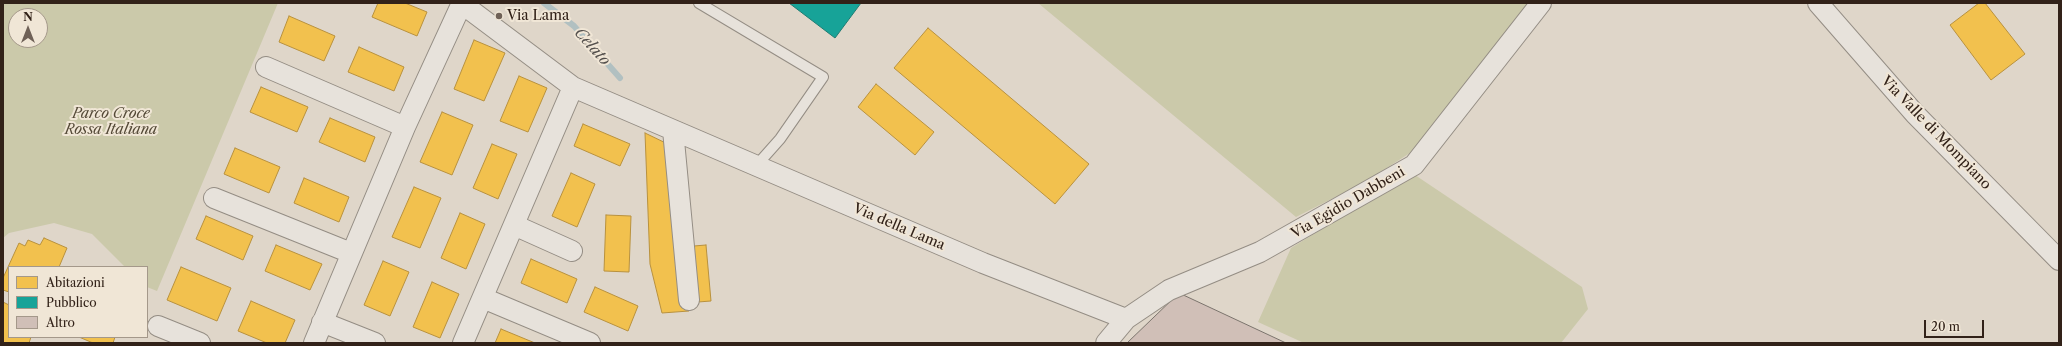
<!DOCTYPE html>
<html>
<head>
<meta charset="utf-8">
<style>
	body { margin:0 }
	#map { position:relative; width:2062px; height:346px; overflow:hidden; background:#dfd6c9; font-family:"Libre Caslon Text",serif }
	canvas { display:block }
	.frame { position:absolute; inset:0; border:4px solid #322219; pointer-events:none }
	.legend { position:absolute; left:8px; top:266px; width:140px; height:72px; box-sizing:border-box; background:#f0e6d6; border:1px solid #a4988a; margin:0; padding:5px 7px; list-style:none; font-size:12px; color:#322219 }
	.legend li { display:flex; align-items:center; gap:8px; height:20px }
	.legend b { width:20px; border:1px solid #a4988a }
	.north { position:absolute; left:8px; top:8px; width:40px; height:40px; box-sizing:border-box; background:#f0e6d6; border:1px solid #a4988a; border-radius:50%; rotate:0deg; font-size:11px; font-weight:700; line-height:16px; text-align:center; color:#322219 }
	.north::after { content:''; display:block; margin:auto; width:14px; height:18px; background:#6f6157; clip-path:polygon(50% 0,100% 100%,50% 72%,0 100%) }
	.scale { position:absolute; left:1924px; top:320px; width:60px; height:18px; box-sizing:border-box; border:2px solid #322219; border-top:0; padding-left:5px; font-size:12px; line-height:14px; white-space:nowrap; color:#322219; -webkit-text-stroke:3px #f0e6d6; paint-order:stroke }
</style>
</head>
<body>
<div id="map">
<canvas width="2062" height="346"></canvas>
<div class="frame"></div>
<ul class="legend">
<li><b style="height:11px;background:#f2c14e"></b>Abitazioni</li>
<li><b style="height:11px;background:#17a398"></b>Pubblico</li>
<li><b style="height:11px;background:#d0bfb7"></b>Altro</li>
</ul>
<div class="north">N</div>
<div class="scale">20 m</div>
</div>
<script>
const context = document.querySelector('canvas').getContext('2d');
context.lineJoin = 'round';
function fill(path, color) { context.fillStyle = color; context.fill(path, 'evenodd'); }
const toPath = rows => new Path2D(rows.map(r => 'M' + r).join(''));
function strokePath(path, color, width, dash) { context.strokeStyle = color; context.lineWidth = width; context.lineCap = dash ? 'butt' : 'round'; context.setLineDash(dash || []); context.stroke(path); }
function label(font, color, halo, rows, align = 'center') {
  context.font = font + ' "Libre Caslon Text",serif'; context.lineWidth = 4; context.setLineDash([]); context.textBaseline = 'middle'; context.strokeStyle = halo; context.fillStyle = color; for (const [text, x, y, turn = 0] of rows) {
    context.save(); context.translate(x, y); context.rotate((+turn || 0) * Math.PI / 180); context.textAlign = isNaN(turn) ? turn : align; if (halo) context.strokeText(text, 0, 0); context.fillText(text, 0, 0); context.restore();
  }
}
fill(toPath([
	[3,3,278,3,157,291,147,287,147,267,125,267,92,234,54,223,9,233,3,238],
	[16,16,40,16,40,40,16,40],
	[1038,3,1529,3,1413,151,1365,182,1296,217],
	[1415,175,1582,287,1588,309,1561,343,1304,343,1258,322,1291,248,1372,198]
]), '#cbc9aa');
const homes = toPath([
	[378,3,405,3,427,12,417,36,372,17,378,3],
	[1979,3,1985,3,2025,54,1991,80,1950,25,1979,3],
	[289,16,335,36,324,61,279,42,289,16],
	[928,28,1089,164,1055,204,894,68,928,28],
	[474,40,505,53,484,101,454,89,474,40],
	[359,47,404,67,394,91,348,72,359,47],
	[519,76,547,88,528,132,500,121,519,76],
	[876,84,934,132,915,155,858,107,876,84],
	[261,87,308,107,297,132,250,112,261,87],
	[442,112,473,125,452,175,420,162,442,112],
	[330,118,375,137,365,162,319,142,330,118],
	[583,124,630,144,620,166,574,146,583,124],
	[645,133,674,147,689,311,662,313,650,264,645,133],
	[492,144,517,154,498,199,473,188,492,144],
	[235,148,280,167,269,193,224,174,235,148],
	[571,173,595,184,577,227,552,216,571,173],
	[304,178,349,197,339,222,294,203,304,178],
	[414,187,441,198,420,248,392,237,414,187],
	[460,213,485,224,466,269,441,258,460,213],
	[606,215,631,216,629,272,604,271,606,215],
	[206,216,253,236,243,260,196,239,206,216],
	[44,238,67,248,59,267,9,267,9,292,3,290,3,278,19,243,25,246,28,240,40,245,44,238],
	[276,245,322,264,310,290,265,271,276,245],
	[706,245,711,301,698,302,694,246,706,245],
	[531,259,577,279,567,303,521,283,531,259],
	[383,261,409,272,390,316,364,305,383,261],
	[181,267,231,288,217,321,167,300,181,267],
	[432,282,459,294,440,338,413,327,432,282],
	[595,287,638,306,628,331,584,312,595,287],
	[251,301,295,320,285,343,267,343,238,331,251,301],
	[3,302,9,305,9,337,31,337,29,343,3,343,3,302],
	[501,329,535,343,495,343,501,329],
	[79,337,115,337,113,343,93,343,79,337]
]);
fill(homes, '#f2c14e');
strokePath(homes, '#b8913e', 1);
const public = toPath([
	[789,3,861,3,835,38,789,3]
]);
fill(public, '#17a398');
strokePath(public, '#1f7c72', 1);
strokePath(toPath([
	[544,3,574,26,620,78]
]), '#b1c0c1', 6);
const building = toPath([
	[1179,293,1286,343,1127,343,1179,293]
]);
fill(building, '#d0bfb7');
strokePath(building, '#7b746d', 1);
const lane = toPath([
	[699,3,823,77,780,139,756,166]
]);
const street = toPath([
	[461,3,573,87,983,263,1126,319],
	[1818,3,1915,114,2059,260],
	[266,67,405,127],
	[673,130,689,300],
	[214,198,351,253],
	[514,225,572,251],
	[483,298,590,343],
	[322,322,375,343],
	[158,326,200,343],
	[314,343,405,127,462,3],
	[463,343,573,87],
	[1106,343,1126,319,1169,290,1260,252,1414,165,1541,3]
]);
strokePath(lane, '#948d84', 12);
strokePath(street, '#948d84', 22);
strokePath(lane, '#e7e2db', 10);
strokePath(street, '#e7e2db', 20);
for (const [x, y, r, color] of [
	[499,16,4,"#6f6157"]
]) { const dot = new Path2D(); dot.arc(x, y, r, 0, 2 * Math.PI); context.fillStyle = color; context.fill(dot); strokePath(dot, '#f0e6d6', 1.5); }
label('14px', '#322219', '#f0e6d6', [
	["Via Lama",507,16]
], 'left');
label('italic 14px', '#544937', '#f0e6d6', [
	["Parco Croce",111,114],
	["Rossa Italiana",111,130]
]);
label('14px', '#322219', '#f0e6d6', [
	["Via Valle di Mompiano",1936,133,46],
	["Via Egidio Dabbeni",1348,203,-30],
	["Via della Lama",899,227,23]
]);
label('italic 15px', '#524e4b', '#f0e6d6', [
	["Celato",592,47,48]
]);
</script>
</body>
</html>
